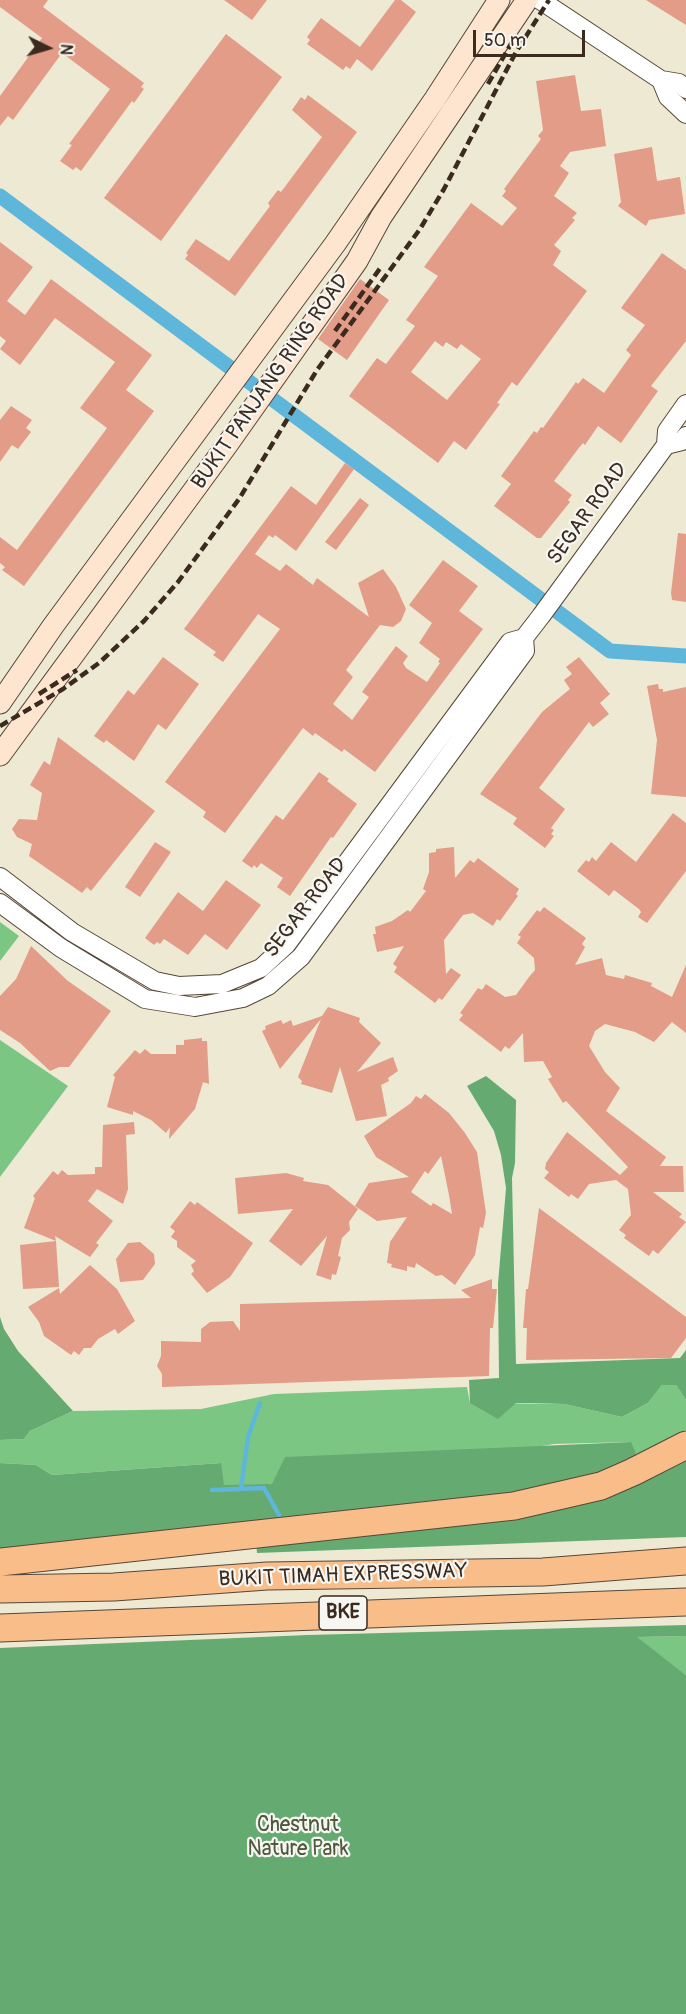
<!DOCTYPE html>
<html>
<head>
<meta charset="utf-8">
<style>
	body { margin:0 }
	#map { position:relative; width:686px; height:2014px; overflow:hidden; background:#eee9d3; font-family:Pangolin,sans-serif }
	canvas { display:block }
	.north { position:absolute; left:18px; top:18px; width:60px; height:60px; -webkit-text-stroke:4px #f6f6f2; paint-order:stroke; rotate:95deg; font-size:16px; font-weight:700; line-height:24px; text-align:center; color:#3b2a1e }
	.north::after { content:''; display:block; margin:auto; width:21px; height:27px; background:#3b2a1e; clip-path:polygon(50% 0,100% 100%,50% 72%,0 100%) }
	.scale { position:absolute; left:473px; top:30px; width:112px; height:27px; box-sizing:border-box; border:3px solid #3b2a1e; border-top:0; padding-left:8px; font-size:18px; line-height:21px; white-space:nowrap; color:#3b2a1e; -webkit-text-stroke:4px #f6f6f2; paint-order:stroke }
</style>
</head>
<body>
<div id="map">
<canvas width="686" height="2014"></canvas>
<div class="north">N</div>
<div class="scale">50 m</div>
</div>
<script>
const context = document.querySelector('canvas').getContext('2d');
context.lineJoin = 'round';
function fill(path, color) { context.fillStyle = color; context.fill(path, 'evenodd'); }
const toPath = rows => new Path2D(rows.map(r => 'M' + r).join(''));
function strokePath(path, color, width, dash) { context.strokeStyle = color; context.lineWidth = width; context.lineCap = dash ? 'butt' : 'round'; context.setLineDash(dash || []); context.stroke(path); }
function label(font, color, halo, rows, align = 'center') {
  context.font = font + ' Pangolin,sans-serif'; context.lineWidth = 4.5; context.setLineDash([]); context.textBaseline = 'middle'; context.strokeStyle = halo; context.fillStyle = color; for (const [text, x, y, turn = 0] of rows) {
    context.save(); context.translate(x, y); context.rotate((+turn || 0) * Math.PI / 180); context.textAlign = isNaN(turn) ? turn : align; if (halo) context.strokeText(text, 0, 0); context.fillText(text, 0, 0); context.restore();
  }
}
fill(toPath([
	[0,922,19,936,0,961],
	[0,1040,68,1086,0,1177],
	[662,1385,676,1385,686,1400,686,1430,637,1456,630,1442,554,1444,524,1449,624,1463,0,1550,221,1463,52,1475,36,1465,0,1463,0,1440,24,1439,30,1431,73,1411,201,1409,274,1394,467,1387,470,1403,564,1404,622,1417,648,1403],
	[686,1636,686,1675,636,1637]
]), '#7cc683');
fill(toPath([
	[486,1076,516,1100,515,1163,512,1178,516,1364,680,1358,686,1350,686,1400,676,1385,662,1385,648,1403,622,1417,564,1404,530,1403,516,1403,498,1419,470,1403,469,1380,499,1378,498,1284,506,1188,501,1155,494,1131,467,1086],
	[0,1317,4,1329,18,1351,73,1411,30,1431,24,1439,0,1440],
	[631,1442,637,1456,605,1473,525,1493,0,1550,0,1463,36,1465,52,1475,221,1463,224,1485,272,1484,285,1457],
	[686,1454,686,1537,257,1553,256,1541,403,1524],
	[686,1625,686,1636,637,1637,686,1675,686,2014,0,2014,0,1648,308,1635]
]), '#65ab71');
strokePath(toPath([
	[241,1489,248,1437,260,1403],
	[212,1490,264,1488,279,1515]
]), '#5eb6db', 4.5);
strokePath(toPath([
	[0,196,610,651,686,656]
]), '#5eb6db', 15);
fill(toPath([
	[0,0,48,0,43,7,144,83,141,87,144,89,134,103,132,101,81,171,76,167,73,170,60,161,72,145,69,144,110,89,62,53,13,120,8,116,0,126,0,96,42,38,0,7],
	[224,0,267,0,252,20],
	[395,0,401,0,416,12,372,71,357,59,350,69,346,66,343,70,307,44,310,40,307,37,321,18,360,47],
	[646,0,686,0,686,25],
	[226,34,282,77,161,241,104,198],
	[575,75,581,111,601,109,606,146,570,152,560,166,569,173,554,196,577,213,572,218,575,220,554,245,561,251,553,265,587,291,517,386,512,382,497,403,500,404,466,450,454,441,438,463,349,396,377,358,386,364,415,326,406,320,438,276,424,267,471,203,502,226,517,208,502,196,506,191,504,189,541,139,538,136,543,130,536,81],
	[435,341,443,347,446,342,457,349,461,344,481,359,447,400,411,372],
	[308,95,357,132,235,296,185,259,188,255,186,253,196,239,229,261,270,206,268,203,278,190,281,192,322,137,292,110,301,97,305,100],
	[652,147,657,181,680,177,685,214,649,220,646,226,618,206,621,202,614,154],
	[0,242,33,267,7,301,25,315,51,279,152,355,126,390,154,411,24,586,2,570,5,567,0,563,0,537,17,550,107,428,80,408,115,362,55,318,20,365,0,349,6,341,0,336],
	[662,253,686,270,686,341,651,386,658,391,621,443,598,426,585,445,583,443,578,449,554,481,572,495,568,500,570,502,541,538,537,538,494,506,511,484,501,476,534,431,537,433,541,427,543,428,576,382,578,384,583,378,604,393,631,355,626,350,645,325,621,308],
	[360,279,389,300,347,360,318,339],
	[11,406,32,420,26,428,31,432,18,449,12,445,0,462,0,420],
	[345,463,354,469,296,551,275,535,273,538,269,535,255,554,280,571,286,564,313,585,317,578,369,617,358,583,383,569,396,587,406,609,401,621,393,627,380,625,346,670,353,677,333,704,352,720,369,697,362,692,396,646,408,656,403,663,406,668,427,682,440,663,438,662,440,659,419,643,432,623,409,605,443,560,478,586,459,611,483,629,375,772,344,749,342,752,315,733,313,736,303,728,225,833,203,817,206,812,165,782,280,629,258,614,223,662,213,655,216,652,184,629,291,486,316,505],
	[360,498,369,505,336,550,325,542],
	[678,533,686,534,686,602,672,600,671,593],
	[163,657,199,684,166,730,158,724,134,761,106,740,104,743,94,736,128,690,134,695],
	[579,657,610,694,600,703,609,714,593,727,589,722,539,788,565,809,551,828,554,830,551,834,554,836,545,848,513,824,517,818,480,794,542,712,570,689,564,680,572,674,566,667],
	[658,684,659,689,663,689,663,692,686,687,686,797,651,794,657,740,647,686],
	[58,737,155,811,91,891,87,887,82,893,29,856,32,844,17,837,12,829,19,819,37,820,42,793,30,785,44,761,50,765],
	[319,772,329,779,327,781,357,804,333,838,331,837,290,896,277,887,283,878,261,863,257,868,254,865,252,868,242,861,276,815,283,820],
	[673,813,686,823,686,871,647,923,638,917,641,912,639,909,614,890,609,896,577,871,586,860,589,862,592,857,596,861,611,842,636,862],
	[155,842,171,852,140,897,125,887],
	[454,847,455,878,470,860,474,863,478,858,519,889,516,894,518,896,500,921,497,919,493,926,473,913,463,915,444,940,446,974,451,968,461,975,442,1000,439,998,435,1003,394,972,397,967,393,964,404,946,377,952,373,934,376,934,375,927,392,921,408,910,410,912,426,891,423,889,429,872,429,853,436,852,436,849],
	[226,880,261,905,227,950,205,934,188,955,164,939,160,944,157,942,154,945,145,938,178,892,203,911],
	[544,907,586,938,582,944,585,947,575,965,602,958,606,975,624,979,625,975,652,983,651,986,672,997,686,965,686,1033,672,1022,654,1042,635,1032,605,1024,595,1031,589,1046,605,1072,620,1088,606,1111,666,1157,660,1166,683,1166,684,1192,653,1192,682,1214,679,1217,686,1222,658,1254,653,1250,649,1256,624,1238,626,1235,619,1230,631,1215,628,1189,616,1180,589,1184,578,1199,571,1194,569,1197,544,1178,549,1172,545,1169,546,1163,567,1132,620,1175,628,1167,566,1101,563,1103,548,1079,552,1077,543,1061,524,1062,523,1033,509,1049,505,1046,501,1052,459,1020,463,1015,460,1013,478,988,482,990,486,984,505,997,516,995,529,977,535,970,534,958,517,943,521,937,518,935,537,910,540,912],
	[31,946,68,981,111,1011,69,1067,59,1067,50,1071,20,1043,0,1030,0,996,16,979],
	[328,1007,360,1018,359,1022,381,1043,357,1072,393,1057,398,1071,388,1078,389,1081,381,1085,387,1116,356,1121,340,1067,332,1093,301,1084,302,1081,298,1077,321,1019,280,1069,262,1031,266,1029,265,1026,281,1020,283,1024,291,1020,293,1026,322,1016],
	[202,1038,202,1041,207,1041,209,1084,203,1082,195,1109,169,1139,170,1127,166,1133,151,1120,133,1111,133,1115,107,1107,115,1077,113,1075,135,1050,140,1054,145,1049,151,1054,176,1054,176,1045,184,1045,184,1040],
	[425,1094,449,1113,465,1133,477,1152,482,1186,486,1213,483,1228,480,1227,475,1255,455,1285,442,1275,436,1276,416,1263,415,1268,407,1266,407,1271,391,1267,392,1264,387,1263,390,1242,407,1217,377,1221,355,1206,369,1183,409,1177,376,1157,364,1136,411,1103,416,1096,421,1099],
	[441,1156,449,1195,452,1214,433,1203,431,1206,411,1192,425,1171,428,1174],
	[134,1122,135,1134,126,1135,128,1189,123,1204,97,1189,88,1201,113,1221,96,1243,99,1245,90,1257,55,1236,56,1241,24,1228,35,1198,33,1196,53,1171,58,1175,62,1170,68,1175,95,1174,95,1167,102,1167,103,1125],
	[286,1173,304,1178,303,1181,328,1185,358,1209,349,1222,350,1230,342,1238,338,1256,341,1257,336,1275,332,1274,331,1280,316,1275,327,1236,301,1266,269,1241,293,1209,238,1214,235,1178],
	[190,1201,195,1205,197,1202,253,1243,230,1277,207,1293,191,1274,194,1271,191,1265,196,1261,177,1247,177,1241,171,1237,175,1231,170,1227],
	[539,1208,686,1317,686,1338,671,1358,526,1360,527,1328,523,1328,526,1289,528,1289],
	[56,1241,59,1287,23,1289,20,1245],
	[140,1242,154,1254,155,1264,143,1280,120,1282,116,1259,128,1243],
	[90,1265,117,1289,135,1321,118,1334,115,1329,98,1339,91,1348,84,1348,79,1355,74,1351,71,1355,44,1336,39,1322,28,1307,59,1288,60,1294],
	[492,1279,492,1289,497,1289,493,1328,490,1328,489,1376,162,1387,162,1374,157,1366,161,1356,161,1341,201,1342,201,1329,210,1322,233,1321,240,1331,240,1304,471,1298,461,1290]
]), '#e39c87');
const tertiary = toPath([
	[540,0,661,80,679,83,686,89],
	[661,80,668,97,686,114],
	[666,445,682,441,686,436],
	[0,877,72,932,155,981,179,986,222,984,261,968,286,945,510,642,524,638,541,616,666,445,667,431,686,404],
	[0,903,61,948,145,999,195,1007,243,998,268,986,301,957,402,819,525,651,524,638]
]);
const secondary = toPath([
	[0,703,53,626,335,244,435,99,499,0],
	[0,755,227,445,357,261,381,217,527,0]
]);
const motorway = toPath([
	[0,1562,514,1506,601,1486,633,1472,686,1445],
	[0,1589,114,1587,267,1576,543,1572,686,1561],
	[0,1628,686,1602]
]);
strokePath(tertiary, '#564739', 20);
strokePath(secondary, '#564739', 23);
strokePath(motorway, '#564739', 29);
strokePath(tertiary, '#fff', 18);
strokePath(secondary, '#fde5d0', 21);
strokePath(motorway, '#f9bd89', 27);
strokePath(toPath([
	[488,84,512,42],
	[335,331,381,267],
	[39,694,77,670],
	[0,726,63,689,99,663,144,621,178,582,239,499,317,370,420,229,444,189,516,52,549,0]
]), '#3b2a1e', 4.5, [9, 4.5]);
for (const [x, y, w] of [
	[343,1613,48]
]) { const box = new Path2D(); box.roundRect(x - w / 2, y - 17, w, 34, 4.5); context.fillStyle = '#f6f6f2'; context.fill(box); strokePath(box, '#3b2a1e', 1.5); }
label('bold 20px', '#3b2a1e', null, [
	["BKE",343,1613]
]);
label('21px', '#3b2a1e', '#f6f6f2', [
	["BUKIT PANJANG RING ROAD",271,382,-55],
	["SEGAR ROAD",588,514,-54],
	["SEGAR ROAD",306,908,-52],
	["BUKIT TIMAH EXPRESSWAY",343,1576,-2]
]);
label('21px', '#4e593c', '#f6f6f2', [
	["Chestnut",298,1826],
	["Nature Park",298,1850]
]);
</script>
</body>
</html>
